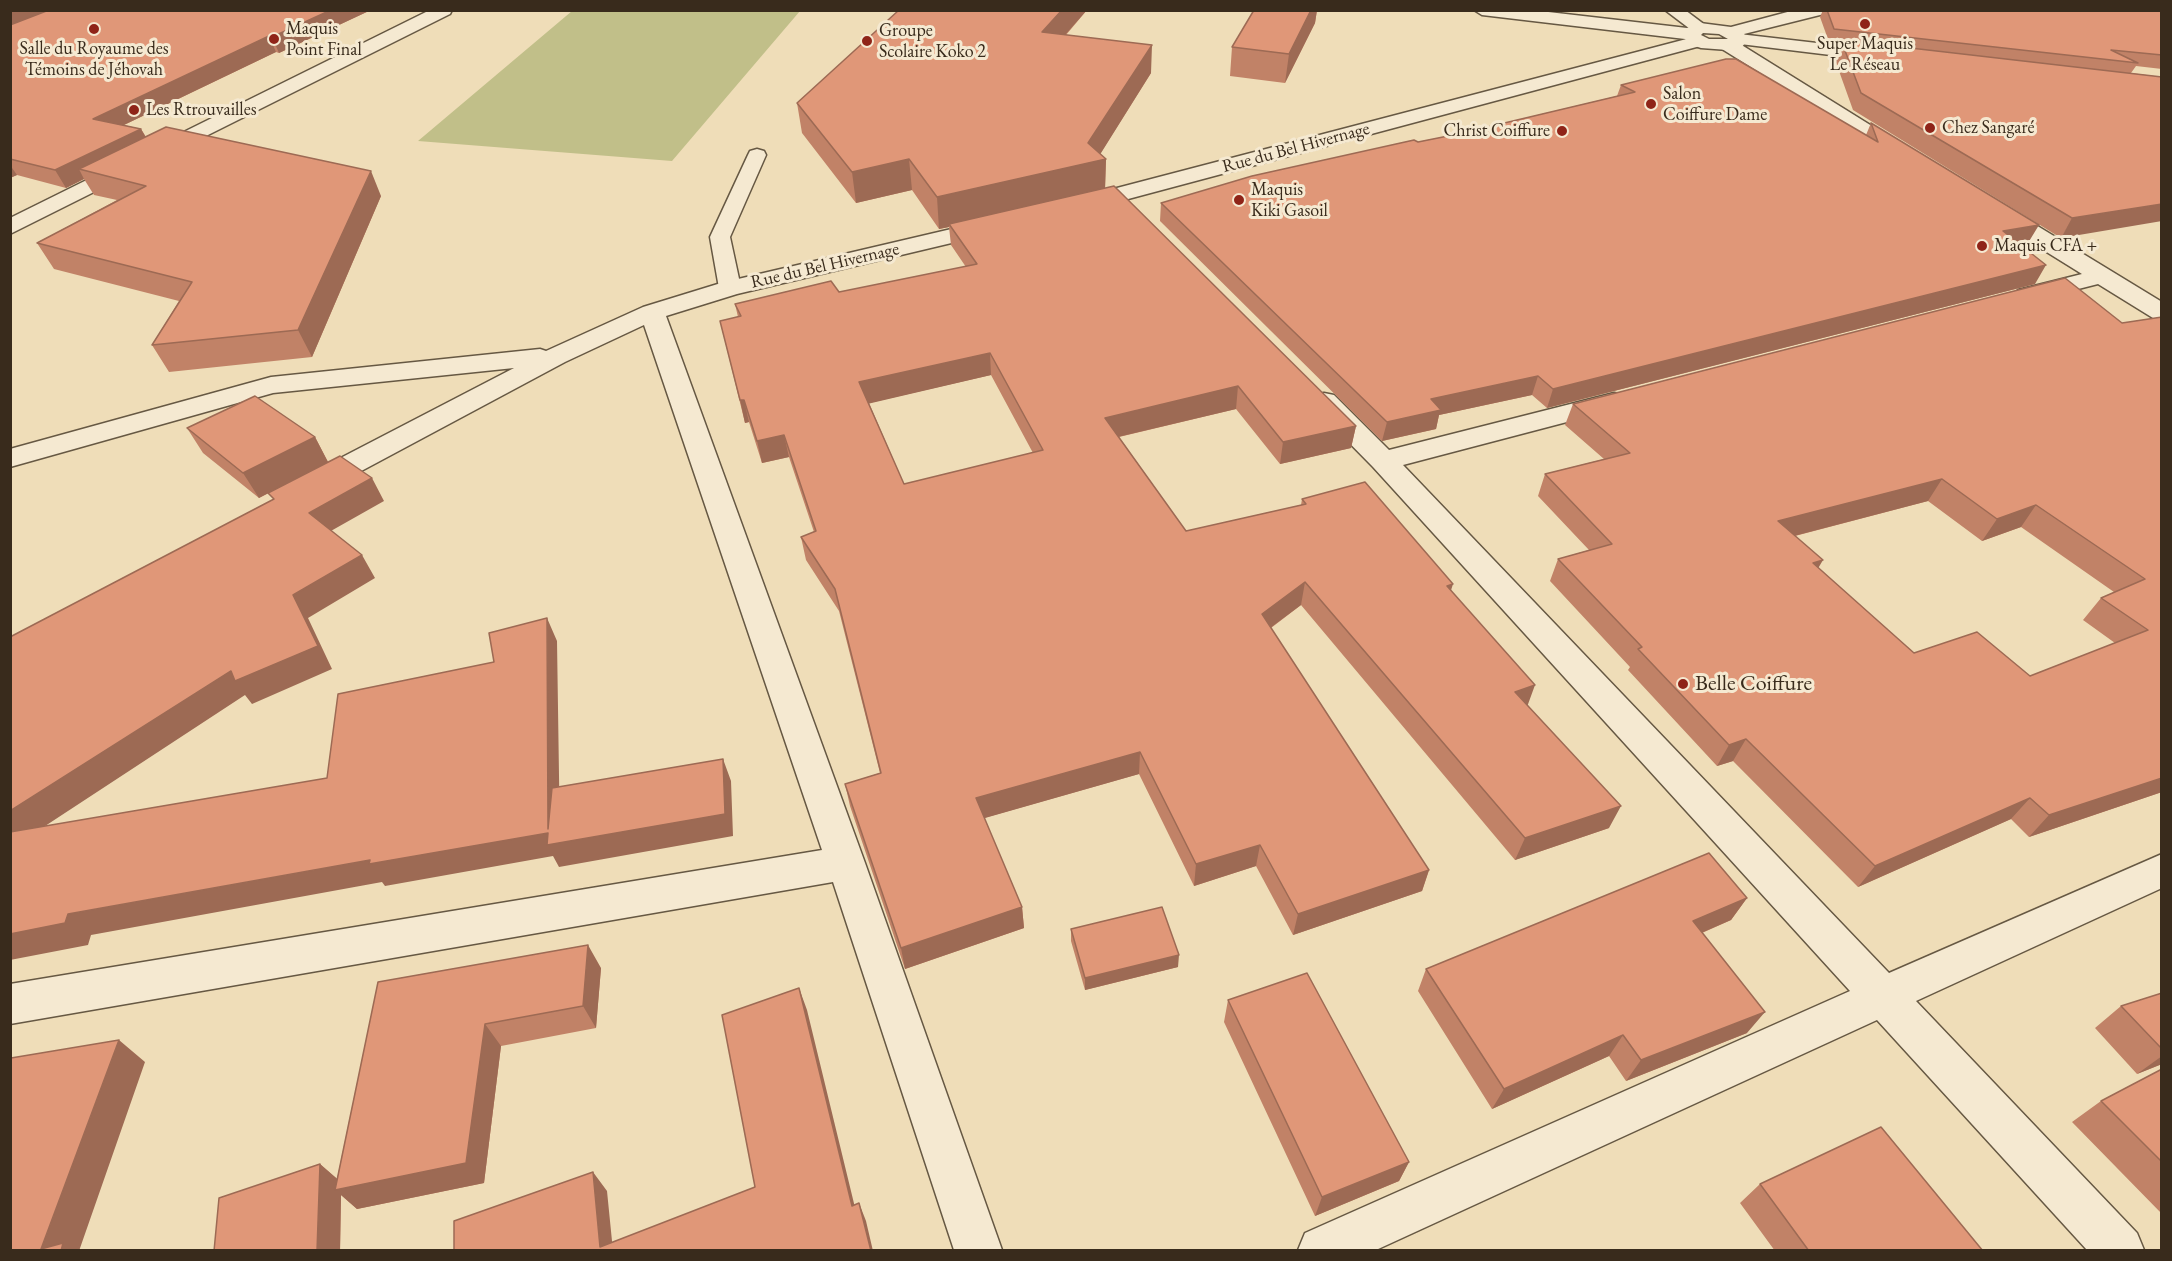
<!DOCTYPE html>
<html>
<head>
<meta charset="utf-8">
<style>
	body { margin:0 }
	#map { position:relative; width:2172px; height:1261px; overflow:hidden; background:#efddb8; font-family:"EB Garamond",serif }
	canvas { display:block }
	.frame { position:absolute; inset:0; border:12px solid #392b1c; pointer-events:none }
</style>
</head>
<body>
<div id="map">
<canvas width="2172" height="1261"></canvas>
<div class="frame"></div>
</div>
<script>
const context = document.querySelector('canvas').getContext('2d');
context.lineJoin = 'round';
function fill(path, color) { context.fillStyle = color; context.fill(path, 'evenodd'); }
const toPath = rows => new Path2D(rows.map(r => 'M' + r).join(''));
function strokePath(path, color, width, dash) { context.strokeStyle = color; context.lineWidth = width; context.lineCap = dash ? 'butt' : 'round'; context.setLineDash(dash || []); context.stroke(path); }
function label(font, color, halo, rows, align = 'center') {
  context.font = font + ' "EB Garamond",serif'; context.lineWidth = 6; context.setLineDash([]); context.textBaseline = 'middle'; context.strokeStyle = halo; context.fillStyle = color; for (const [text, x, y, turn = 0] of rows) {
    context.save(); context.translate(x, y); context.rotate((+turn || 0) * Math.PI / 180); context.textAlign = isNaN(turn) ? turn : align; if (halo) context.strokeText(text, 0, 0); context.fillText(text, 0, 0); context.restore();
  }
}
fill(toPath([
	[572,11,572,10,800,11,672,161,418,141]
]), '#c1bf89');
const service = toPath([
	[757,149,764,151,766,155,730,237,741,288,738,293,730,295,722,293,719,288,710,237,748,155,750,151,757,149]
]);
const minor = toPath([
	[1665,10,1685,10,1709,28,1706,32,1700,33,1694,32,1665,10],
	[1739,34,1886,51,1889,55,1886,59,1880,61,1740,44,1912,151,1915,155,1912,159,1905,161,1898,159,1722,49,1719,45,1722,41,1731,40,1733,35,1739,34],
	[1698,36,1704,37,1707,41,1704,45,1087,210,1079,212,1071,210,1068,205,1071,200,1698,36],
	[1995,203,2003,205,2162,302,2162,320,2153,318,2098,284,2027,302,2018,300,2015,295,2018,290,2082,274,1987,215,1984,210,1987,205,1995,203],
	[994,219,1002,221,1005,226,1002,231,737,294,666,316,865,863,1002,1250,954,1250,833,882,10,1024,10,984,822,850,644,325,565,362,322,492,312,494,302,492,297,485,302,478,514,368,273,393,10,467,10,449,271,377,540,349,546,351,643,307,721,283,994,219],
	[1324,393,1334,395,1389,450,1614,393,1624,395,1628,401,1624,407,1403,465,1889,973,2162,854,2162,888,1916,1001,2137,1233,2144,1250,2087,1250,1877,1020,1376,1250,1298,1250,1305,1233,1850,991,1373,467,1314,407,1310,401,1314,395,1324,393]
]);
const tertiary = toPath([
	[430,10,452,10,450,14,10,234,10,218,430,10],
	[1474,10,1531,10,1687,28,1700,23,1731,27,1795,10,1826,10,1824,14,1744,34,1748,39,1742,47,1728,50,1701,48,1692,45,1685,39,1482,15,1474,10],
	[1703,33,1719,34,1728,39,1709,39,1701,35,1703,33]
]);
strokePath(service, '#665843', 3);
strokePath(minor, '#665843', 3);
strokePath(tertiary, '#665843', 3);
fill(service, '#f5e9d1');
fill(minor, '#f5e9d1');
fill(tertiary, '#f5e9d1');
fill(toPath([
	[10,10,371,10,279,53,276,52,124,125,141,129,146,137,381,196,312,357,169,372,152,345,179,301,54,269,37,243,117,200,94,195,84,179,66,188,17,175,10,178],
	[899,10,1087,10,1066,35,1151,73,1100,154,1106,159,1105,188,1356,426,1351,448,1280,464,1236,409,1119,437,1186,531,1301,505,1302,499,1451,590,1609,828,1515,860,1301,605,1271,628,1429,870,1422,891,1293,935,1256,866,1194,886,1139,774,984,818,1022,907,1024,928,905,969,850,806,845,784,880,773,839,611,806,560,801,537,814,532,789,457,762,463,749,422,745,423,720,321,738,317,735,304,839,292,966,267,951,245,949,227,939,229,912,190,856,203,802,133,797,103],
	[991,375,1033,453,904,484,869,403],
	[1254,10,1317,10,1315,23,1285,83,1230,76,1232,47],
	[1823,10,2162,10,2162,69,2136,66,2131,73,2162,77,2061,238,1853,110,1834,57,1840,43,1829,42,1820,17],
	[1621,85,1866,135,1871,123,2028,243,2020,244,2035,284,1547,408,1532,395,1439,415,1436,429,1382,441,1160,221,1161,203,1418,142,1458,134,1617,96],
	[2162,317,2162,792,2029,837,2011,819,1858,887,1733,761,1717,766,1628,670,1630,667,1550,581,1558,559,1589,550,1538,496,1545,474,1604,459,1565,425,1573,404],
	[1928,501,1982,541,2021,527,2114,592,2101,598,2083,620,2115,643,2030,676,1914,653,1818,568,1795,536],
	[187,428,315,437,328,462,259,498,203,453],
	[1747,898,1731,920,1702,933,1747,1033,1626,1081,1609,1056,1492,1109,1418,991,1426,969],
	[1071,929,1178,967,1085,990,1071,941],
	[601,968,596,1028,501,1046,484,1183,357,1209,341,1195,340,1251,214,1251,320,1164,337,1179,378,982],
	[2162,993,2162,1064,2137,1074,2095,1028,2121,1006],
	[1228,1000,1409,1162,1399,1181,1315,1216,1224,1022],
	[2162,1069,2162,1214,2072,1122,2101,1101],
	[1760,1184,1983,1251,1775,1251,1740,1203]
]), '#c18267');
fill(toPath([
	[10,10,53,10,10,27],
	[331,10,371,10,279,53,272,37],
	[1062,10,1087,10,1043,60,1042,32],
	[1311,10,1317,10,1315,23,1285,83,1289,54],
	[269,36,276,52,103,135,93,119],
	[1152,45,1151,73,1096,161,1106,159,1105,190,949,224,949,227,939,229,937,197,1088,143],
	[141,129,151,146,79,169,84,179,66,188,55,170],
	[909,159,912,190,856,203,852,172],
	[10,165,17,175,10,178],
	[371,171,381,196,312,357,298,330],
	[2162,204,2162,221,2061,238,2072,218],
	[2039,225,2028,243,1992,249,2003,231],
	[2046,265,2035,284,1547,408,1553,389],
	[990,353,991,375,863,405,859,382],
	[1538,376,1532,395,1439,415,1436,429,1382,441,1387,422,1431,399],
	[1238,386,1236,409,1105,440,1105,418],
	[740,400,744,400,749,422,745,423],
	[1356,426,1351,448,1280,464,1283,442],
	[784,435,789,457,762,463,757,441],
	[315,437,328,462,259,498,243,473],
	[372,478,384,501,322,536,309,513],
	[1942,479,1928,501,1767,543,1778,521],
	[2036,505,2021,527,1982,541,1997,519],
	[362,555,375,578,308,618,332,669,252,704,245,695,10,849,10,811,293,595],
	[1823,560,1810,582,1813,563],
	[1305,582,1301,605,1258,637,1262,614],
	[1453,584,1446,606,1447,586],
	[547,618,557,641,560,843,723,759,731,781,733,836,559,867,553,856,385,886,382,882,91,935,88,945,10,960,10,934,68,914,370,860,548,829],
	[1535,685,1527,707,1515,692],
	[1746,739,1733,761,1717,766,1729,745],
	[1140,752,1139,774,978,820,976,798],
	[2162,778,2162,792,2029,837,2049,815],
	[2030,798,2011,819,1858,887,1875,866],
	[1621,806,1609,828,1515,860,1525,838],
	[1260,845,1256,866,1194,886,1196,864],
	[1429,870,1422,891,1293,935,1298,914],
	[1747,898,1731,920,1678,943,1693,921],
	[1022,907,1024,928,905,969,901,948],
	[588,945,601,968,596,1028,583,1006],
	[1179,955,1178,967,1085,990,1085,978],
	[799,988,807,1010,859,1224,852,1206],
	[1765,1012,1747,1033,1626,1081,1641,1060],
	[485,1024,501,1046,484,1183,357,1209,341,1195,340,1251,317,1251,320,1164,342,1183],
	[1623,1035,1609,1056,1492,1109,1504,1089],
	[119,1040,145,1062,79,1251,43,1251,41,1249],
	[2162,1056,2162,1064,2137,1074],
	[1409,1162,1399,1181,1315,1216,1322,1197],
	[593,1172,607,1191,613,1251,600,1247],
	[859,1203,866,1221,873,1251,871,1251]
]), '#9d6a54');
const building = toPath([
	[49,10,331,10,272,37,269,36,93,119,141,129,55,170,10,159,10,25,49,10],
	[899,10,1062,10,1042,32,1152,45,1088,143,1106,159,937,197,909,159,852,172,797,103,899,10],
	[1254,10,1311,10,1289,54,1232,47,1254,10],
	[1827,10,2162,10,2162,55,2111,50,2138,63,1834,29,1827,10],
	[1841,40,2162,77,2162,204,2072,218,1861,93,1841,40],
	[1726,59,1736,59,1878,142,1871,123,2039,225,2003,231,2046,265,1553,389,1538,376,1431,399,1441,410,1387,422,1161,203,1252,176,1414,140,1418,142,1458,134,1635,92,1621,85,1726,59],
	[166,127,371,171,298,330,152,345,192,282,37,243,146,186,79,169,166,127],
	[1114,186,1356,426,1283,442,1238,386,1105,418,1186,531,1306,504,1302,499,1365,482,1453,584,1447,586,1535,685,1515,692,1621,806,1525,838,1305,582,1262,614,1429,870,1298,914,1260,845,1196,864,1140,752,976,798,1022,907,901,948,845,784,881,773,835,589,801,537,816,531,784,435,757,441,744,400,740,400,720,321,741,316,735,304,831,281,839,292,977,264,949,224,1114,186],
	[990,353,1043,450,904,484,859,382,990,353],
	[2065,278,2122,323,2162,317,2162,778,2049,815,2030,798,1875,866,1746,739,1729,745,1638,649,1642,647,1558,559,1612,544,1545,474,1630,453,1573,404,2065,278],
	[1942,479,1997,519,2036,505,2145,579,2101,598,2148,630,2030,676,1977,632,1914,653,1813,563,1823,560,1778,521,1942,479],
	[255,396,315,437,243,473,187,428,255,396],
	[340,456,372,478,309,513,362,555,293,595,318,646,235,681,231,671,10,811,10,637,274,499,268,493,340,456],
	[547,618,548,829,552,788,723,759,725,814,547,845,548,833,369,864,370,860,68,914,65,923,10,934,10,832,327,778,338,694,494,662,489,633,547,618],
	[1709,853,1747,898,1693,921,1765,1012,1641,1060,1623,1035,1504,1089,1426,969,1709,853],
	[1162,907,1179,955,1085,978,1071,929,1162,907],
	[588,945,583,1006,485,1024,466,1163,335,1190,378,982,588,945],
	[1307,973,1409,1162,1322,1197,1228,1000,1307,973],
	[799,988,852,1206,859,1203,871,1251,454,1251,454,1221,593,1172,600,1247,755,1187,722,1015,799,988],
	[2162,993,2162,1049,2121,1006,2162,993],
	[119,1040,41,1249,63,1243,61,1251,10,1251,11,1058,119,1040],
	[2162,1069,2162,1162,2101,1101,2162,1069],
	[1881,1127,1983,1251,1809,1251,1760,1184,1881,1127],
	[320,1164,317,1251,214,1251,219,1198,320,1164]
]);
fill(building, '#e09778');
strokePath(building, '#9d6a54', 1.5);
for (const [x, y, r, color] of [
	[1865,24,6,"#8f2418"],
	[94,29,6,"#8f2418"],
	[274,39,6,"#8f2418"],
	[867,41,6,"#8f2418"],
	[1651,104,6,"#8f2418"],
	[134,110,6,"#8f2418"],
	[1930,128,6,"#8f2418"],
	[1562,131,6,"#8f2418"],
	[1239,200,6,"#8f2418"],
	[1982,246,6,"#8f2418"],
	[1683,684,6,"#8f2418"]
]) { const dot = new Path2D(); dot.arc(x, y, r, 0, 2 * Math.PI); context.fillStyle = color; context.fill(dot); strokePath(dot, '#f5e9d1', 2); }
label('18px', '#392b1c', '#f5e9d1', [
	["Maquis",286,29],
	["Point Final",286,50],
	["Groupe",879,31],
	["Scolaire Koko 2",879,52],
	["Super Maquis",1865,44,"center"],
	["Le Réseau",1865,65,"center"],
	["Salle du Royaume des",94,49,"center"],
	["Témoins de Jéhovah",94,70,"center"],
	["Salon",1663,94],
	["Coiffure Dame",1663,115],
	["Les Rtrouvailles",146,110],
	["Chez Sangaré",1942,128],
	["Christ Coiffure",1550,131,"right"],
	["Maquis",1251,190],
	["Kiki Gasoil",1251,211],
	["Maquis CFA +",1994,246]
], 'left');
label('18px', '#392b1c', '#f5e9d1', [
	["Rue du Bel Hivernage",1296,148,-15],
	["Rue du Bel Hivernage",825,266,-13]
]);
label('22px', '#392b1c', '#f5e9d1', [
	["Belle Coiffure",1695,684]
], 'left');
</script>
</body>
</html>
